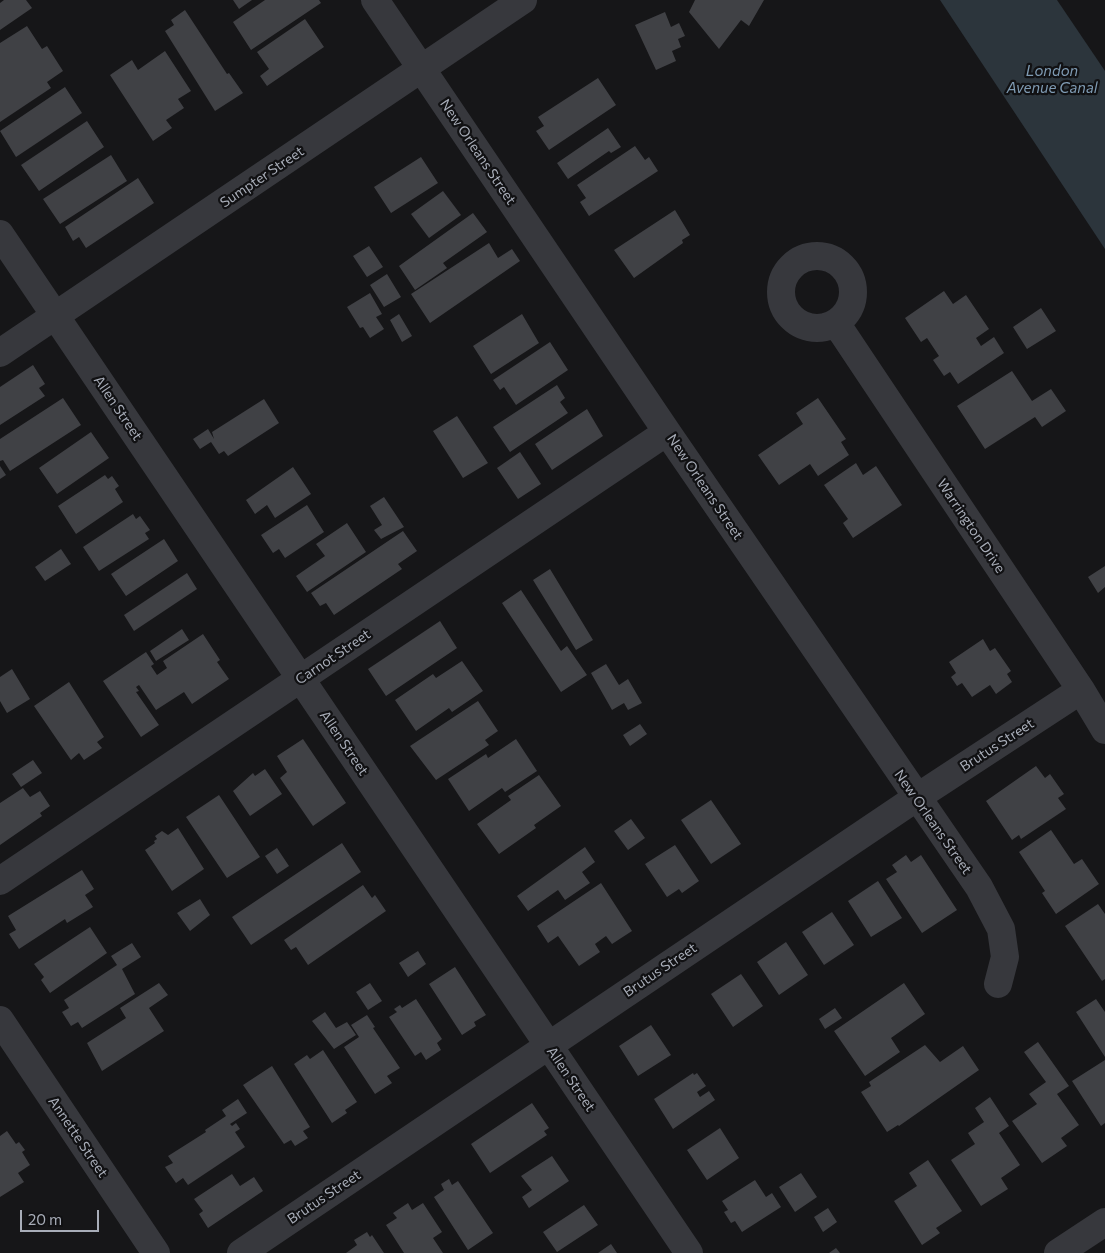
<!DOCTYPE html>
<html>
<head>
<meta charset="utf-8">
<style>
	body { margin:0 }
	#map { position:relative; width:1105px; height:1253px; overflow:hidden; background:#161618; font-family:Commissioner,sans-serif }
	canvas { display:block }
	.scale { position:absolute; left:20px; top:1210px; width:79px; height:22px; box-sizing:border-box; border:2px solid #a8adb8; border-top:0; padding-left:6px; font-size:15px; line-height:18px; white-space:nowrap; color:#a8adb8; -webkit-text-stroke:4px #111113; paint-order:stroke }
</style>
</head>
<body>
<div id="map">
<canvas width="1105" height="1253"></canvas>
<div class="scale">20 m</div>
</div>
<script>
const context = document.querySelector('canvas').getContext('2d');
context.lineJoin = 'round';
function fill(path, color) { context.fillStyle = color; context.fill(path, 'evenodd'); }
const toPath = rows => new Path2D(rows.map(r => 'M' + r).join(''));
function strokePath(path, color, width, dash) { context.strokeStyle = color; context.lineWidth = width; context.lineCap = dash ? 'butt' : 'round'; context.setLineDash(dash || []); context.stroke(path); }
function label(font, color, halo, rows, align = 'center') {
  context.font = font + ' Commissioner,sans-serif'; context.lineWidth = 4.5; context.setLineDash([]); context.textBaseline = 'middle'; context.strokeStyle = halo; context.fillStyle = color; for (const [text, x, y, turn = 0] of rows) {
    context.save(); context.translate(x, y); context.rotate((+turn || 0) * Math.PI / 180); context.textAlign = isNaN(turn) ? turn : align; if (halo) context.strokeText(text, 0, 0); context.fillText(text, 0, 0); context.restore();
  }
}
fill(toPath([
	[940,0,1057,0,1105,71,1105,249]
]), '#2c353c');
fill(toPath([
	[4,0,26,0,32,8,0,30,0,3],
	[233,0,252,0,239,9],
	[265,0,319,0,321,3,251,50,233,22],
	[695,0,764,0,749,26,741,20,719,49,689,12],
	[185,10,227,74,229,73,243,93,215,111,165,31,174,25,171,20],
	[665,12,671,27,679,23,685,36,678,39,681,47,672,51,676,61,656,70,635,25],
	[305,19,324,47,267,86,260,76,269,69,257,52],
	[27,26,42,49,47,46,63,71,47,82,51,88,0,122,0,43],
	[165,51,191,91,178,99,184,108,166,120,172,128,153,141,110,75,132,60,138,70],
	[598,78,616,105,549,150,536,131,544,126,538,117],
	[65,87,82,113,16,157,0,131],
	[87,121,104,147,39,191,21,165],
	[608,128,621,147,611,153,609,151,568,179,557,163],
	[635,146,645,160,649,157,658,171,589,216,580,202,586,198,577,185],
	[111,155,127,181,60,224,43,199],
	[421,157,438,183,391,213,374,187],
	[138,178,154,203,86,248,79,237,73,241,65,227],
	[443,191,461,215,429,238,411,214],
	[675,210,690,235,682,240,683,243,634,278,614,250],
	[473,213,487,232,443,263,447,268,415,290,399,266],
	[489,243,498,258,512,249,520,261,430,323,411,294],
	[369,246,383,267,367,277,353,256],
	[387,274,401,297,384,307,370,285],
	[944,291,953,304,966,295,989,329,976,338,981,346,994,337,1004,353,958,384,950,372,944,376,933,360,939,356,927,338,921,342,905,318],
	[370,293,382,314,376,317,384,329,370,338,363,327,360,328,347,307],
	[1041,308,1056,331,1027,349,1013,327],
	[399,314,412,336,402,342,390,320],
	[522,314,539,343,491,374,473,346],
	[550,342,568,370,516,405,504,387,500,390,493,380],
	[33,365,45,384,39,388,45,396,0,425,0,387],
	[1012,371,1032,401,1051,389,1066,411,1042,427,1035,417,985,449,957,406],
	[557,385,565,398,560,402,568,413,510,452,493,427],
	[63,398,81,425,10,471,3,460,0,461,0,439],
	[818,398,846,439,841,442,849,455,818,476,810,464,779,485,758,455,803,424,796,413],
	[264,399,279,423,228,456,224,451,219,454,211,442,200,449,193,439,208,429,214,439,212,432],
	[587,409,603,436,552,470,535,444],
	[457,416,488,463,463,478,433,431],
	[91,432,109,458,57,494,39,468],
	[520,452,541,484,518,499,497,468],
	[856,463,863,475,876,466,902,505,853,538,843,523,848,519,824,485],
	[0,466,6,475,0,479],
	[293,467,311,494,275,518,267,505,255,514,246,500],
	[105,475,108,479,112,476,119,486,115,489,123,502,76,534,58,506],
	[384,497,404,527,381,539,374,530,382,525,370,506],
	[307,505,324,532,285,558,279,549,273,553,261,535],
	[133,514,136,519,140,516,150,530,145,533,149,539,99,571,83,547],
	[347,523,366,552,307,592,296,576,325,556,316,544],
	[403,531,417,551,398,564,402,569,334,615,326,603,320,606,311,593],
	[164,539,178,561,126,596,111,574],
	[61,549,71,564,45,581,35,567],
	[1105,566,1105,587,1098,593,1088,577],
	[550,569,593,640,576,650,533,580],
	[187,573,197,589,134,631,124,615],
	[521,590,561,651,567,646,587,675,561,692,502,603],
	[440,621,457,648,386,696,368,669],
	[182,629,189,640,156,661,150,651],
	[203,634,220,660,217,662,229,679,192,704,184,692,156,710,139,685,136,687,139,691,136,692,159,725,141,737,103,681,146,652,154,664,151,666,157,675,167,668,163,661],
	[983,639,990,651,995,648,1011,671,1007,674,1012,682,996,694,990,685,972,697,962,683,957,686,951,677,956,673,949,662],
	[462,661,483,691,452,712,449,708,416,731,395,700,433,674,436,678],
	[606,664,619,685,628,679,642,703,628,710,624,703,612,710,591,673],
	[12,669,30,699,7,713,0,701,0,677],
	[69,682,104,737,97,742,102,748,84,760,79,753,71,760,34,706],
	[478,701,498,731,485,740,489,745,436,780,410,746],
	[640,724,647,734,630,746,623,735],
	[303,739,346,803,313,826,280,778,287,772,277,756],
	[516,739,537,771,505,792,502,788,469,811,448,779,486,754,488,758],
	[33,760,42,773,21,787,12,774],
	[1036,766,1045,778,1050,774,1064,794,1058,798,1066,809,1021,839,1019,835,1012,840,986,801],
	[265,769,282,794,250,816,233,791,253,773,255,776],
	[539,775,561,806,534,825,536,828,499,854,477,824,511,800,508,796],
	[23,788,30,797,40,791,50,806,40,813,42,816,0,845,0,803],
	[219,795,260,857,227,878,186,817],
	[711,800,741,844,711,864,681,820],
	[631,819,645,838,628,850,614,831],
	[178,828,204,869,172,891,145,850,155,843,154,841,157,839,155,836,162,831,168,835],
	[1051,830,1074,864,1082,859,1099,884,1056,914,1042,893,1045,891,1019,852],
	[342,843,361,872,251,945,232,917],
	[675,845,699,881,682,893,679,889,667,897,645,864],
	[585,847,595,862,582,872,590,883,565,900,558,890,528,911,517,896],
	[277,848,289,866,277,874,265,856],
	[906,855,911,862,921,855,957,910,922,933,886,879,897,872,892,865],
	[82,870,94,889,85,895,93,907,67,923,65,919,19,949,9,934,16,930,8,916],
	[878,881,902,918,871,937,848,901],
	[601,883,632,931,612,944,606,936,595,944,600,952,579,966,558,936,548,943,537,926],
	[363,885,372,898,375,895,386,911,308,965,296,947,291,950,284,940],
	[200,899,210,915,190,931,177,913],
	[1098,904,1105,914,1105,979,1102,981,1065,926],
	[832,912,854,945,824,965,802,932],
	[90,927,107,953,50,993,41,980,44,977,34,964],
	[786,942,808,975,779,995,757,962],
	[132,943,141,957,122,969,135,994,82,1028,78,1022,71,1026,62,1012,69,1008,64,1000,117,965,111,956],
	[418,951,426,964,408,977,399,963],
	[455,967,486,1015,474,1022,476,1026,462,1035,429,984],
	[741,974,763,1006,733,1027,711,994],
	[159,983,168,995,149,1008,164,1031,102,1071,87,1043,126,1018,120,1008],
	[370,983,382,1001,368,1010,356,992],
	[904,983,925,1014,891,1038,900,1052,865,1076,834,1031],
	[416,999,442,1039,437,1043,441,1050,426,1060,421,1052,415,1056,389,1017,397,1012,394,1009,400,1005,402,1008],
	[1096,999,1105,1012,1105,1057,1076,1012],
	[835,1008,842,1018,825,1029,819,1019],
	[325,1012,336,1028,347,1022,356,1035,334,1049,312,1021],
	[367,1015,375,1027,373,1028,400,1068,387,1076,392,1083,375,1094,344,1047,359,1037,351,1025],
	[651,1025,671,1055,638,1076,619,1046],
	[1038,1042,1069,1086,1057,1094,1079,1125,1061,1138,1067,1146,1042,1163,1012,1121,1037,1104,1029,1094,1046,1082,1024,1052],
	[925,1045,940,1062,963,1046,979,1070,899,1126,898,1125,887,1132,861,1092,871,1086,869,1082],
	[323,1050,357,1102,345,1110,347,1113,332,1123,294,1064,307,1055,310,1059],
	[1105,1060,1105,1123,1101,1126,1072,1081],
	[272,1066,310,1127,303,1131,308,1138,295,1146,291,1140,284,1144,243,1085],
	[693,1073,694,1075,697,1073,706,1086,697,1092,700,1097,709,1091,715,1100,673,1129,654,1099],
	[990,1097,1009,1126,999,1133,1020,1165,1001,1178,1008,1189,981,1206,951,1160,975,1144,968,1133,984,1122,975,1108],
	[238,1099,247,1113,230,1124,232,1126,236,1123,240,1129,235,1132,245,1147,188,1185,183,1178,176,1183,165,1167,173,1163,168,1156,206,1132,205,1130,226,1116,222,1110],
	[532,1103,549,1128,544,1131,547,1135,490,1173,471,1144],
	[720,1128,739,1158,707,1180,687,1150],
	[7,1131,16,1144,19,1142,25,1150,22,1152,30,1165,18,1173,24,1182,0,1197,0,1136],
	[552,1156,569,1181,529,1208,522,1197,532,1190,521,1176],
	[928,1160,962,1211,936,1228,940,1233,922,1245,894,1201,917,1186,909,1173],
	[801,1173,817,1197,795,1212,779,1187],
	[232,1174,240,1186,254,1177,263,1191,208,1228,199,1214,203,1211,194,1199],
	[449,1179,452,1185,458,1181,493,1233,468,1250,434,1197,444,1190,441,1184],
	[755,1180,766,1197,772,1193,781,1207,742,1232,735,1221,731,1223,724,1212,728,1210,722,1201],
	[408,1203,412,1210,423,1203,442,1232,433,1238,443,1253,404,1253,386,1225,397,1218,393,1213],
	[584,1205,598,1225,557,1252,543,1232],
	[828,1208,837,1222,823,1232,814,1217],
	[367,1232,370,1237,372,1235,384,1253,346,1253,357,1245,354,1240],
	[611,1244,617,1253,598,1253],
	[836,1248,840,1253,829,1253]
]), '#404145');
strokePath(toPath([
	[375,0,667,432,979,887,1001,929,1005,957,998,984],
	[0,234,689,1253],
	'781 292a36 36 0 1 1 72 0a36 36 0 1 1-72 0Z',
	[836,323,1081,690,1105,730],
	[0,353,523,0],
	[0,881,667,432],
	[0,1020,156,1253],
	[241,1253,916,798,1081,690]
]), '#37383d', 28);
strokePath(toPath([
	[1058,1253,1105,1222]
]), '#37383d', 28);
label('14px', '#a8adb8', '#111113', [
	["New Orleans Street",478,152,56],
	["Sumpter Street",262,177,-34],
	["Allen Street",118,408,56],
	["New Orleans Street",705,487,56],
	["Warrington Drive",971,526,56],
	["Carnot Street",333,657,-34],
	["Allen Street",344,743,56],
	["Brutus Street",997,745,-33],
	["New Orleans Street",933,822,55],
	["Brutus Street",660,970,-34],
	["Allen Street",571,1079,56],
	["Annette Street",78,1137,56],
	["Brutus Street",324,1197,-34]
]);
label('italic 15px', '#7f9bb3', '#111113', [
	["London",1052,71],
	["Avenue Canal",1052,88]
]);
</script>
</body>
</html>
